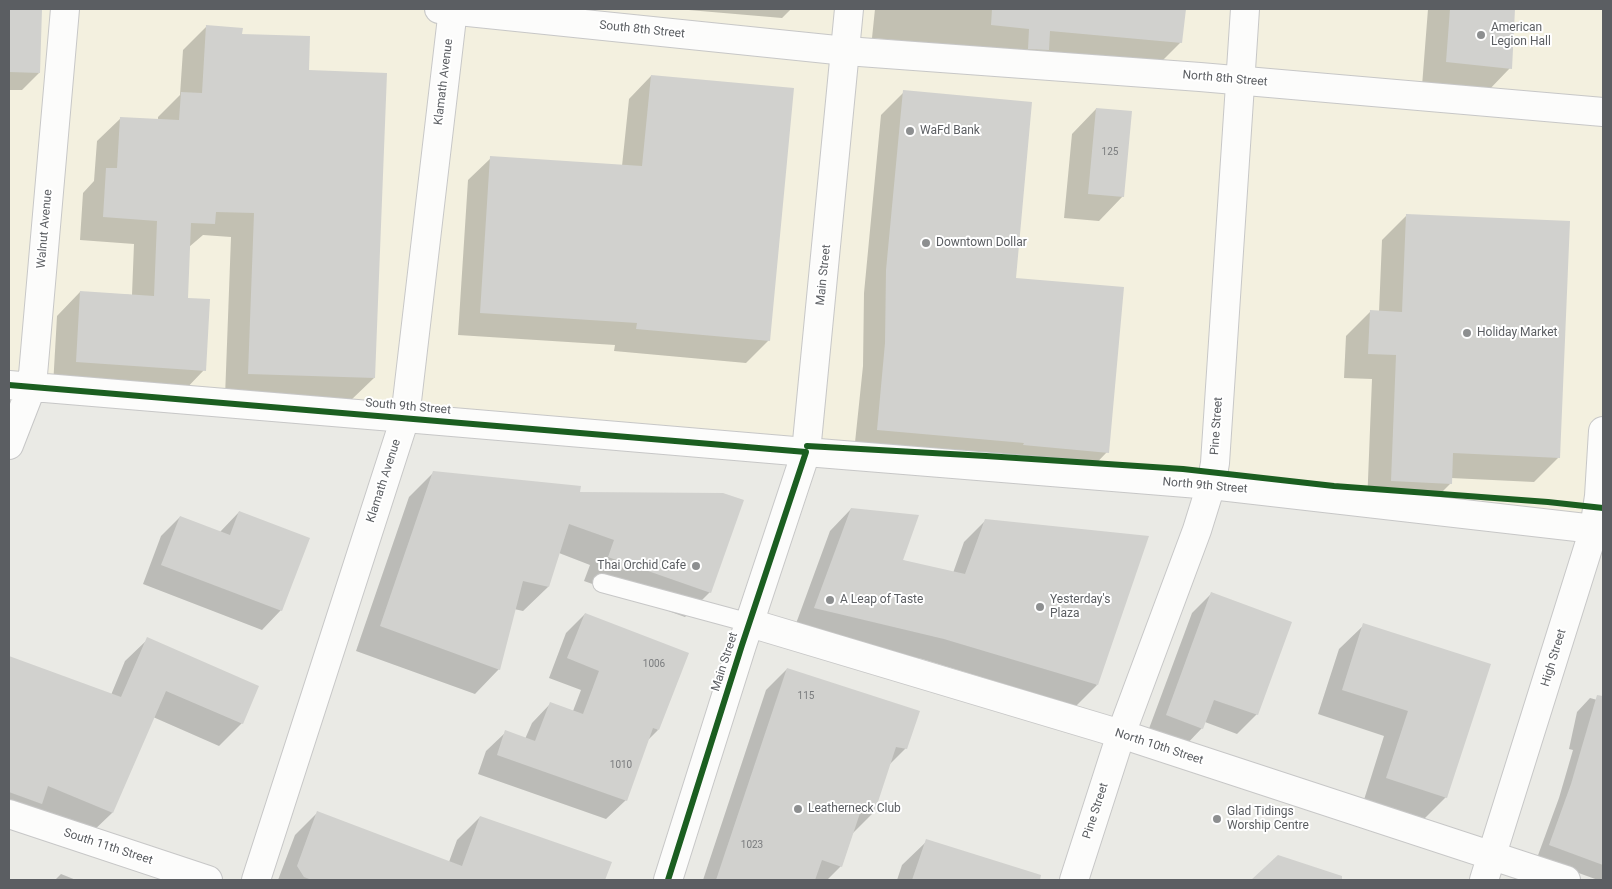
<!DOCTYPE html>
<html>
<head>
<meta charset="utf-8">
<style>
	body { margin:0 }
	#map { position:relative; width:1612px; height:889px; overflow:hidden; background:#eaeae5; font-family:Roboto,sans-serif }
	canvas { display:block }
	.frame { position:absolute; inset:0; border:10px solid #5b5e62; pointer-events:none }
</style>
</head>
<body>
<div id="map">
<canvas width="1612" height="889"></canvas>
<div class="frame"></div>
</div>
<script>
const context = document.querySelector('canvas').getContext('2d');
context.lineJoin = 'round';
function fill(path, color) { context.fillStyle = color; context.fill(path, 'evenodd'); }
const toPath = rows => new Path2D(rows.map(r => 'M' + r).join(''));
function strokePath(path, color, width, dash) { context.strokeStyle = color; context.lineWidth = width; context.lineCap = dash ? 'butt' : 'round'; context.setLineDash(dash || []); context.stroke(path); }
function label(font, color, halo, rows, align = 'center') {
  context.font = font + ' Roboto,sans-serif'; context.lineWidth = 4; context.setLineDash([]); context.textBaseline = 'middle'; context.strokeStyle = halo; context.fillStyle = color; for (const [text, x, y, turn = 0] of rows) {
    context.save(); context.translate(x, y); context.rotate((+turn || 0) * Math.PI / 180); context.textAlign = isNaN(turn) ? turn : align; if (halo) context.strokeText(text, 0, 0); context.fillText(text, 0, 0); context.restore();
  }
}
fill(toPath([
	[9,9,1603,9,1603,483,1594,529,32,386,9,445]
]), '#f3f0df');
fill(toPath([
	[9,9,41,9,39,73,22,90,9,90],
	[677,9,791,9,782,18],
	[875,9,1184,9,1181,42,1159,64,872,38],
	[1426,9,1514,9,1510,68,1486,93,1422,86,1428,9],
	[207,26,241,35,308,71,374,378,350,401,225,397,231,237,203,235,189,247,187,299,204,370,181,394,53,386,57,316,80,292,132,295,134,244,80,240,83,193,94,181,97,141,121,118,158,120,158,117,180,95,183,50],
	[651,76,769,340,746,363,614,351,615,345,458,335,468,180,491,158,622,166,629,99],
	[904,92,1015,279,1107,452,1085,475,854,452,863,366,864,293,881,115],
	[1096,109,1123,196,1099,221,1064,218,1072,134],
	[1407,215,1559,457,1534,482,1451,478,1451,483,1426,508,1367,505,1372,379,1344,378,1346,336,1370,312,1379,312,1382,240],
	[434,472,578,493,710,592,685,617,584,581,590,565,559,553,548,587,523,611,514,609,499,669,475,694,356,651,409,497],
	[851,509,901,560,953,573,964,542,985,521,1097,685,1076,706,922,659,794,629,830,531],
	[239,512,281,610,262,630,143,584,161,536,180,517,220,532],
	[1211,594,1257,714,1237,734,1205,722,1202,728,1183,748,1147,734,1192,613],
	[585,614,658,730,647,741,626,800,606,819,478,774,486,751,506,732,525,739,532,723,551,703,573,711,581,690,549,678,566,633],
	[1364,625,1489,665,1446,797,1421,822,1363,803,1384,736,1318,714,1339,649],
	[148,639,242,723,219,746,153,717,112,813,89,835,9,822,9,657,111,695,125,661],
	[787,669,906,748,888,766,873,813,852,834,841,866,827,880,703,880,766,690],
	[1603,691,1603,880,1598,880,1537,858,1559,798,1573,750,1569,749,1577,712,1590,698,1601,701],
	[317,813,449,862,457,840,480,817,610,863,604,880,278,880,295,835],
	[927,841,1029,872,1026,880,897,880,902,865],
	[1279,856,1325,872,1327,880,1253,880],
	[61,874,76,880,55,880]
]), '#0003');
fill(toPath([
	[9,9,42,9,40,73,9,72],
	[992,9,1186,9,1182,43,1050,31,1049,50,1028,49,1029,29,991,25],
	[1450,9,1515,9,1512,69,1446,62],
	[206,25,243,28,242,34,310,36,309,70,387,73,375,378,248,374,254,213,216,212,215,224,191,223,188,298,210,299,206,371,76,362,80,291,154,296,157,221,103,217,106,168,117,168,120,117,179,120,181,92,202,93],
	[651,75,794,88,770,341,636,329,637,323,480,313,490,156,642,166],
	[903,90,1032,102,1016,278,1124,287,1109,453,1023,445,1024,443,877,430,885,343,886,270],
	[1096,108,1132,111,1124,197,1088,194],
	[1406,214,1570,221,1560,458,1453,453,1452,484,1391,481,1396,355,1368,354,1370,310,1402,312],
	[433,471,581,486,580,492,723,493,744,500,711,593,608,557,614,540,569,524,549,587,523,581,500,670,380,626],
	[851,508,919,515,903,560,965,574,985,519,1149,536,1098,685,944,639,814,608],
	[239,511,310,538,282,611,161,565,180,516,230,535],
	[1211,592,1292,622,1258,715,1214,700,1203,729,1166,715],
	[585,613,689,653,659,730,653,728,627,801,497,755,505,730,535,741,550,702,583,714,599,671,567,658],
	[1363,623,1491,664,1447,798,1386,778,1408,711,1342,690],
	[147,637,259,686,243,724,166,691,113,813,48,786,42,804,9,792,9,656,121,697],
	[787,668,920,711,907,749,896,747,874,814,861,810,842,867,822,860,815,880,716,880],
	[1597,695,1603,696,1603,865,1549,845,1571,784],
	[317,811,462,866,480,816,612,862,605,880,312,880,304,877,297,866],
	[926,839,1041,875,1040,880,912,880],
	[1278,855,1342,876,1342,880,1251,880]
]), '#d1d1ce');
const service = toPath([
	[602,583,750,623]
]);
const minor = toPath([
	[439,9,846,51,1200,77,1603,112],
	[9,385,405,418],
	[9,445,32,386,65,9],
	[750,623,1121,734,1566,880],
	[9,814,208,880],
	[1484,880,1594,529,1599,496,1603,431]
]);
const tertiary = toPath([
	[405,418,806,452,742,645,668,880],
	[1074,880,1121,734,1197,530,1211,485,1215,463,1245,9]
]);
const secondary = toPath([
	[849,9,806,452,1211,485,1603,530],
	[256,880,405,418,453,9]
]);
strokePath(service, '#c7c7c7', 20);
strokePath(minor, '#c7c7c7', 30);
strokePath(tertiary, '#c7c7c7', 30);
strokePath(secondary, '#c7c7c7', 30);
strokePath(service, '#fcfcfb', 18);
strokePath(minor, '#fcfcfb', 28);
strokePath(tertiary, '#fcfcfb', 28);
strokePath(secondary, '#fcfcfb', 28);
strokePath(toPath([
	[9,385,806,452,742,645,668,880],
	[807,446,986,456,1183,469,1334,486,1548,502,1603,508]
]), '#1b5e20', 6);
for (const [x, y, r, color] of [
	[1481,35,5,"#8d8f90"],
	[910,131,5,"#8d8f90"],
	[926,243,5,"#8d8f90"],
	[1467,333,5,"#8d8f90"],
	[696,566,5,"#8d8f90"],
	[830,600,5,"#8d8f90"],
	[1040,607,5,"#8d8f90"],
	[798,809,5,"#8d8f90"],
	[1217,819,5,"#8d8f90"]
]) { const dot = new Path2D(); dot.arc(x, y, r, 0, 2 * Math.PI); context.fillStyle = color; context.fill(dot); strokePath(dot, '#fff', 2); }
label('10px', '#7a7c7e', null, [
	["125",1110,152],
	["1006",654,664],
	["115",806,696],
	["1010",621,765],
	["1023",752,845]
]);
label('12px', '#5b5e62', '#fff', [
	["American",1491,28],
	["Legion Hall",1491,42],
	["WaFd Bank",920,131],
	["Downtown Dollar",936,243],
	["Holiday Market",1477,333],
	["Thai Orchid Cafe",686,566,"right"],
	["A Leap of Taste",840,600],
	["Yesterday's",1050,600],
	["Plaza",1050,614],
	["Leatherneck Club",808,809],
	["Glad Tidings",1227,812],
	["Worship Centre",1227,826]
], 'left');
label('12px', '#5b5e62', '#fff', [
	["South 8th Street",642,30,6],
	["North 8th Street",1225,79,5],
	["Klamath Avenue",444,82,-83],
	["Walnut Avenue",45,229,-85],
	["Main Street",824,275,-84],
	["South 9th Street",408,407,5],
	["Pine Street",1217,426,-86],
	["Klamath Avenue",384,481,-72],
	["North 9th Street",1205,486,5],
	["High Street",1554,658,-73],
	["Main Street",725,662,-72],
	["North 10th Street",1159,747,18],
	["Pine Street",1096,811,-72],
	["South 11th Street",108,847,18]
]);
</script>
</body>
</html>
